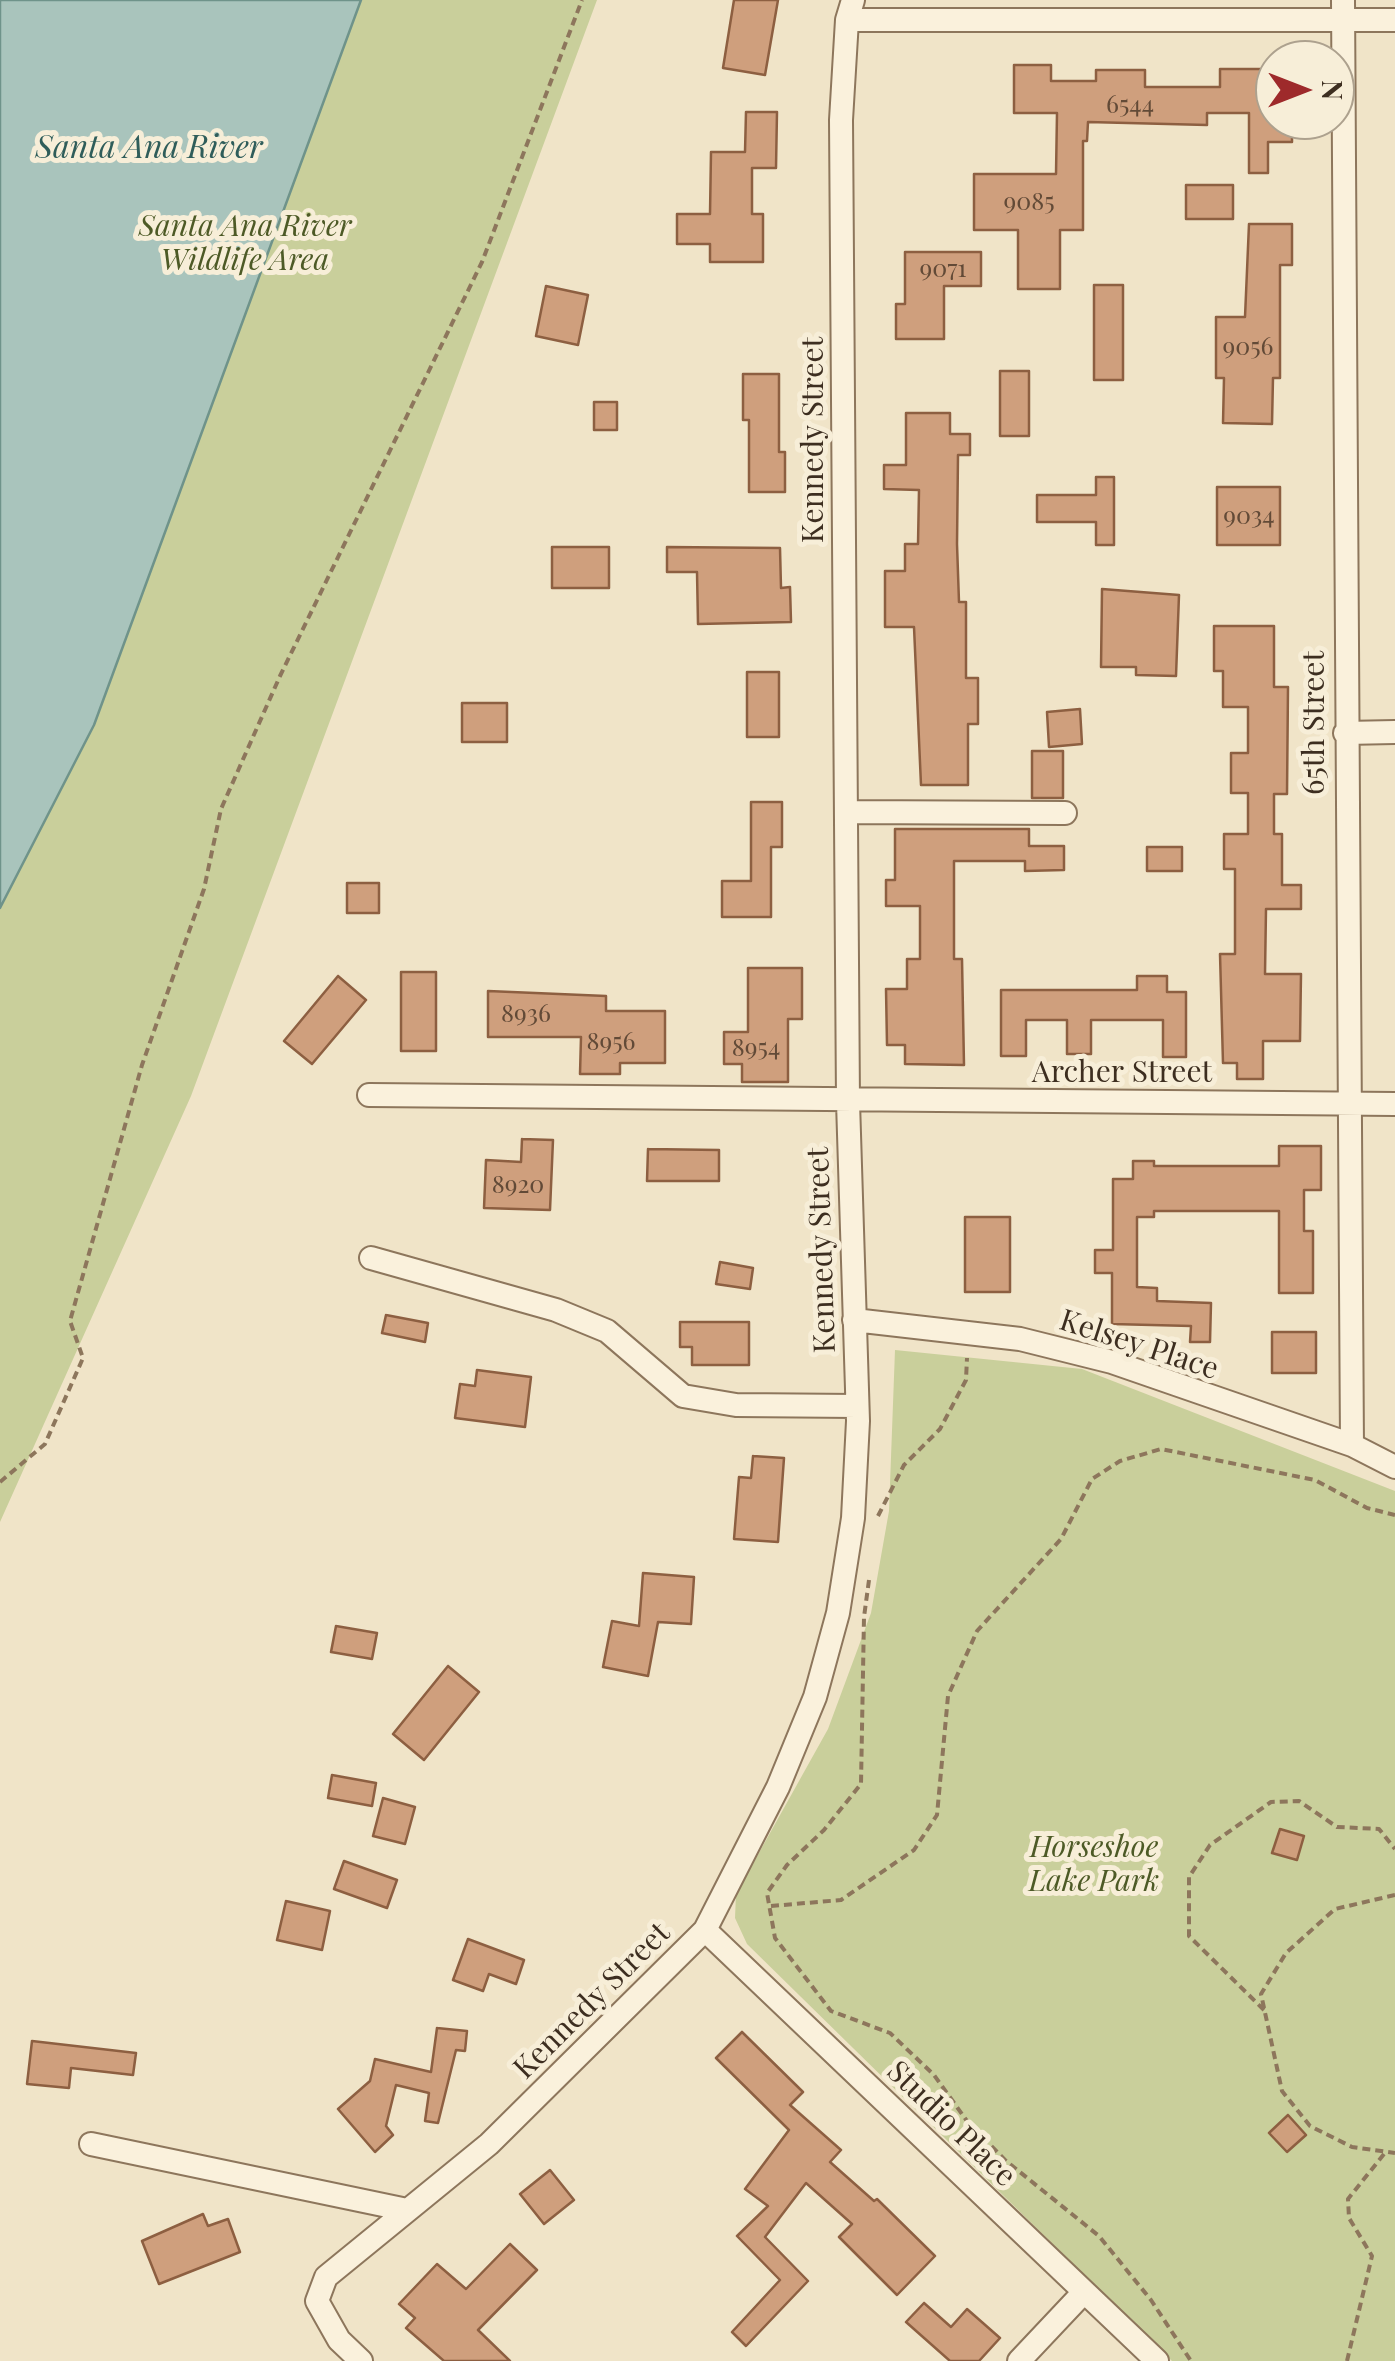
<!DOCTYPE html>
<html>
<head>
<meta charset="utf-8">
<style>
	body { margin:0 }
	#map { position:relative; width:1395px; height:2361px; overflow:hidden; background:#f0e4c8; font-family:"Playfair Display",serif }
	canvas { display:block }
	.north { position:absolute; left:1255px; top:40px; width:100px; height:100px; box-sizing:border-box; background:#f7eed8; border:2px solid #ada18e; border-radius:50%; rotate:90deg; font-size:28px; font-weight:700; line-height:40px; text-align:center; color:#3d2e20 }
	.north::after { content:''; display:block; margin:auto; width:35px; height:45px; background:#9e2a2b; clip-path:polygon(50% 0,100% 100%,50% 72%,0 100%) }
</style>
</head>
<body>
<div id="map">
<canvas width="1395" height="2361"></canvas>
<div class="north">N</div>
</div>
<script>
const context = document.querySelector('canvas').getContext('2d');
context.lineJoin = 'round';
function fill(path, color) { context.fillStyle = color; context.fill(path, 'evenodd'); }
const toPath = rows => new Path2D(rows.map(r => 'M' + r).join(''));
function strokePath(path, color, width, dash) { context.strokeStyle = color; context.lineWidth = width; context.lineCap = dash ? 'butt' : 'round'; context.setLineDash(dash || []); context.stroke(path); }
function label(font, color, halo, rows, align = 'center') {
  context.font = font + ' "Playfair Display",serif'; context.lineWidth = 10; context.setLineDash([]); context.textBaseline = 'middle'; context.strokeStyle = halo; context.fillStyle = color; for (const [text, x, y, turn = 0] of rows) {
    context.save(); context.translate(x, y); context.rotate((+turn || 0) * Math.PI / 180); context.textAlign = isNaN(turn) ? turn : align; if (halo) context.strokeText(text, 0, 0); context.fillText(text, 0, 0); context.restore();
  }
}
fill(toPath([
	[0,0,597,0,191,1096,0,1522],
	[895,1350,1082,1369,1395,1491,1395,2361,1172,2361,747,1944,735,1918,736,1894,828,1729,871,1613,889,1511]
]), '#c9cf9b');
const water = toPath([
	[0,0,361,0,94,725,0,908,0,0]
]);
fill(water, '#a9c4bc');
strokePath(water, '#6f938a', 2.5);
const building = toPath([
	[734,0,778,0,765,75,723,68,734,0],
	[1014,65,1051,65,1051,81,1096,81,1096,70,1145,70,1145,87,1220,87,1220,69,1275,69,1275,120,1292,120,1292,142,1268,142,1268,173,1249,173,1249,113,1207,113,1207,125,1088,122,1087,141,1083,141,1083,230,1060,230,1060,289,1018,289,1018,230,974,230,974,174,1056,174,1057,113,1014,113,1014,65],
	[746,112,777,112,776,168,752,168,752,214,763,214,763,262,710,262,710,244,677,244,677,214,710,214,711,152,745,152,746,112],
	[1186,185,1233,185,1233,219,1186,219,1186,185],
	[1249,224,1292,224,1292,265,1280,265,1280,378,1273,378,1272,424,1223,423,1224,378,1216,378,1216,317,1245,317,1249,224],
	[905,252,981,252,981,286,944,286,944,339,896,339,896,304,905,304,905,252],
	[1094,285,1123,285,1123,380,1094,380,1094,285],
	[546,286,588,295,578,345,536,336,546,286],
	[1000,371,1029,371,1029,436,1000,436,1000,371],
	[743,374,779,374,779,452,785,452,785,492,749,492,749,420,743,420,743,374],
	[594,402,617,402,617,430,594,430,594,402],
	[906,413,950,413,950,434,970,434,970,455,958,455,957,544,959,602,966,602,966,678,978,678,978,724,968,724,968,785,921,785,914,627,885,627,885,571,905,571,905,544,918,544,919,490,884,489,884,465,906,465,906,413],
	[1096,477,1114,477,1114,545,1096,545,1096,522,1037,522,1037,495,1096,495,1096,477],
	[1217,487,1280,487,1280,545,1217,545,1217,487],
	[552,547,609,547,609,588,552,588,552,547],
	[667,547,780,548,781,588,790,587,791,622,698,624,697,572,667,572,667,547],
	[1102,589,1179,595,1176,676,1136,675,1136,667,1101,667,1102,589],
	[1214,626,1274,626,1274,687,1288,687,1287,794,1274,794,1274,834,1282,834,1282,885,1301,885,1301,909,1266,909,1265,974,1301,974,1300,1041,1263,1041,1263,1079,1237,1079,1237,1063,1223,1063,1220,954,1235,954,1235,869,1224,869,1224,834,1248,834,1248,793,1231,793,1231,753,1248,753,1248,707,1223,707,1223,671,1214,671,1214,626],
	[747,672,779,672,779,737,747,737,747,672],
	[462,703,507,703,507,742,462,742,462,703],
	[1080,709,1082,744,1049,747,1047,712,1080,709],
	[1032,751,1063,751,1063,798,1032,798,1032,751],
	[751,802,782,802,782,847,771,847,771,917,722,917,722,881,751,881,751,802],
	[895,829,1029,829,1029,846,1064,846,1064,870,1025,871,1025,861,954,861,954,959,962,959,964,1065,905,1064,905,1045,887,1045,886,989,907,989,907,959,920,959,920,906,886,906,886,880,895,880,895,829],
	[1147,847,1182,847,1182,871,1147,871,1147,847],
	[347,883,379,883,379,913,347,913,347,883],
	[748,968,802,968,802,1019,788,1019,788,1082,742,1082,742,1064,724,1064,724,1032,748,1032,748,968],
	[401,972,436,972,436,1051,401,1051,401,972],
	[338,976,366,1000,312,1064,284,1041,338,976],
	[1137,976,1167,976,1167,992,1186,992,1186,1057,1163,1057,1163,1020,1091,1020,1091,1054,1067,1054,1067,1020,1026,1020,1026,1056,1001,1056,1001,990,1137,990,1137,976],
	[488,991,606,996,606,1011,665,1011,665,1063,620,1063,620,1074,580,1074,581,1037,488,1037,488,991],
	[522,1139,553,1140,550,1210,484,1208,486,1160,521,1162,522,1139],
	[1279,1146,1321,1146,1321,1190,1304,1190,1304,1231,1313,1231,1313,1293,1279,1293,1279,1211,1154,1211,1154,1217,1137,1217,1137,1287,1157,1288,1157,1301,1211,1303,1210,1342,1190,1342,1191,1326,1112,1324,1112,1273,1095,1273,1095,1250,1113,1250,1113,1179,1133,1179,1133,1161,1154,1161,1154,1166,1279,1166,1279,1146],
	[648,1149,719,1150,719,1181,647,1181,648,1149],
	[965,1217,1010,1217,1010,1292,965,1292,965,1217],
	[720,1262,753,1268,750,1289,716,1284,720,1262],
	[386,1315,428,1323,425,1342,382,1333,386,1315],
	[680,1322,749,1322,749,1365,692,1365,692,1347,680,1347,680,1322],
	[1272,1332,1316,1332,1316,1373,1272,1373,1272,1332],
	[477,1370,531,1377,525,1427,455,1418,460,1384,475,1386,477,1370],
	[753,1456,784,1458,778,1542,734,1539,739,1477,751,1478,753,1456],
	[643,1573,694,1577,691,1624,658,1622,648,1676,603,1667,612,1621,639,1626,643,1573],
	[336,1626,377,1633,372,1659,331,1652,336,1626],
	[448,1666,479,1692,424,1760,393,1734,448,1666],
	[332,1775,376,1783,372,1806,328,1798,332,1775],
	[383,1798,415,1807,405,1844,373,1836,383,1798],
	[1280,1829,1304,1836,1297,1860,1272,1853,1280,1829],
	[344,1861,397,1880,387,1908,334,1889,344,1861],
	[286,1901,330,1911,322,1950,277,1940,286,1901],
	[468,1939,524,1960,516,1984,489,1974,483,1991,453,1980,468,1939],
	[437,2028,467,2031,465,2051,456,2050,438,2123,425,2121,429,2093,396,2085,386,2126,393,2135,375,2152,338,2109,370,2081,375,2059,431,2072,437,2028],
	[742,2032,803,2092,790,2105,841,2150,830,2162,874,2201,877,2199,935,2256,897,2295,839,2237,852,2224,806,2183,765,2237,808,2281,746,2346,732,2332,780,2280,737,2236,768,2206,745,2189,789,2130,716,2058,742,2032],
	[32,2041,136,2053,133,2075,71,2068,69,2088,27,2084,32,2041],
	[1288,2115,1306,2135,1287,2152,1269,2133,1288,2115],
	[550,2170,574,2200,544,2224,520,2194,550,2170],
	[203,2214,208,2226,228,2219,240,2252,159,2284,142,2241,203,2214],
	[510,2244,537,2270,478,2330,510,2361,444,2361,406,2328,415,2318,399,2304,437,2264,466,2289,510,2244],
	[924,2303,951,2327,967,2309,1000,2338,979,2361,950,2361,906,2322,924,2303]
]);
fill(building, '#cf9f7d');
strokePath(building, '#8d5f41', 2.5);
const minor = toPath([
	[1343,0,1352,1445],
	[847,20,1395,20],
	[1345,733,1395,732],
	[846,812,1065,813],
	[369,1095,1395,1104],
	[371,1258,556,1310,607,1331,683,1396,736,1405,857,1406],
	[854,1320,1020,1339,1112,1362,1352,1445,1395,1467],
	[705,1930,1157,2361],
	[91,2144,407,2210],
	[361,2361,339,2340,317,2301,326,2277,489,2144,705,1930,778,1787,815,1697,838,1613,853,1518,858,1421,848,1102,841,120,847,20,853,0],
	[1019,2361,1084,2292]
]);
strokePath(minor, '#8d765c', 26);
strokePath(toPath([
	[0,1482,45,1444,83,1358,70,1321,142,1065,204,889,221,809,280,676,482,262,582,0],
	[878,1516,904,1465,940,1429,966,1380,967,1358],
	[869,1580,864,1617,861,1784,824,1830,787,1865,767,1893,775,1938,831,2011,890,2033,934,2075,967,2121,1005,2160,1099,2236,1151,2300,1191,2361],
	[1395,1895,1335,1909,1286,1953,1261,1994,1282,2091,1310,2126,1352,2147,1395,2153],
	[771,1906,841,1900,914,1850,937,1815,948,1696,977,1631,1061,1539,1092,1479,1120,1461,1161,1449,1315,1480,1367,1508,1395,1515],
	[1264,2010,1189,1936,1189,1877,1210,1845,1271,1802,1299,1801,1337,1827,1379,1829,1395,1849],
	[1347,2361,1372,2256,1349,2218,1348,2199,1384,2154]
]), '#8d765c', 4, [8, 5]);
strokePath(minor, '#faf1dc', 22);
label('25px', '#624a37', null, [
	["6544",1130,105],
	["9085",1029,202],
	["9071",943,269],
	["9056",1248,347],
	["9034",1249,516],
	["8936",526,1014],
	["8956",611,1042],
	["8954",756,1048],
	["8920",518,1185]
]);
label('italic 30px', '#4d5a26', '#f7eed8', [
	["Santa Ana River",245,227],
	["Wildlife Area",245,261],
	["Horseshoe",1094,1848],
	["Lake Park",1094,1882]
]);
label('30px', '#3d2e20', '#f7eed8', [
	["Kennedy Street",814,440,-90],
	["65th Street",1315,723,-90],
	["Archer Street",1122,1073],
	["Kennedy Street",822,1250,-92],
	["Kelsey Place",1139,1345,18],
	["Kennedy Street",592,2001,-45],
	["Studio Place",951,2124,44]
]);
label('italic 32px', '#2f5d5a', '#f7eed8', [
	["Santa Ana River",149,148]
]);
</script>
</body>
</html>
